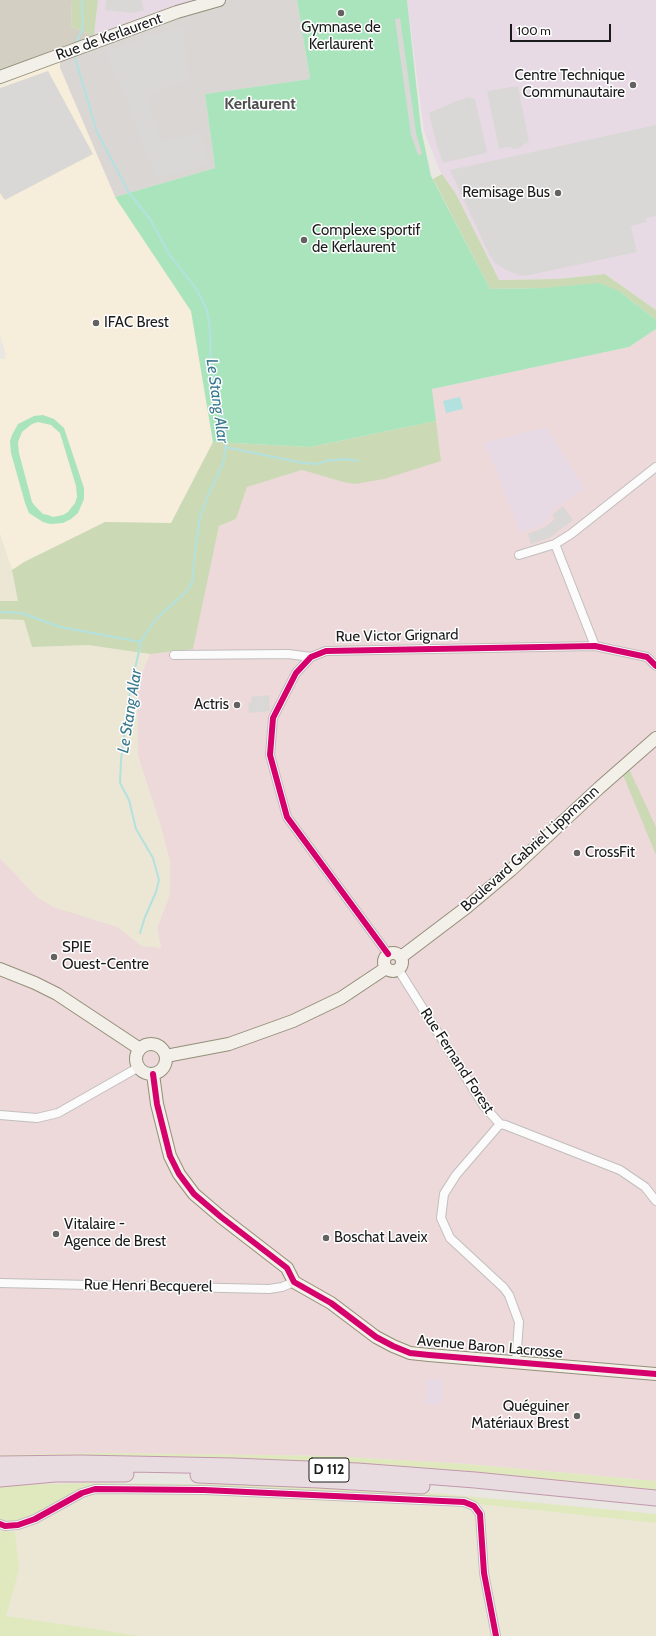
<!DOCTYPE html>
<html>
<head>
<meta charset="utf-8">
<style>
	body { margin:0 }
	#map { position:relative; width:656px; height:1636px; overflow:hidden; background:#eae6e2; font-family:Cabin,sans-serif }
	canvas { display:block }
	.scale { position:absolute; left:510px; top:24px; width:101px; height:18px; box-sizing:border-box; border:2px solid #1b1b1b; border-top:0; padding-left:5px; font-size:12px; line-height:14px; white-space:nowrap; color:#1b1b1b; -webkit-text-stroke:3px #fff; paint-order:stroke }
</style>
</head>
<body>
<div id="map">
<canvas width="656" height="1636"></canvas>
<div class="scale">100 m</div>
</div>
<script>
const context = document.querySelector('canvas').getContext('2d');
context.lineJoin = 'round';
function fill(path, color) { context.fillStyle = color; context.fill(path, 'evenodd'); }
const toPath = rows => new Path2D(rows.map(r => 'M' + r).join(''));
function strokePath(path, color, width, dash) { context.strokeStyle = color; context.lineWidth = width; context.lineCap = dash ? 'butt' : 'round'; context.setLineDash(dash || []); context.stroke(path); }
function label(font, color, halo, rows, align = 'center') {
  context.font = font + ' Cabin,sans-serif'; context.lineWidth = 3; context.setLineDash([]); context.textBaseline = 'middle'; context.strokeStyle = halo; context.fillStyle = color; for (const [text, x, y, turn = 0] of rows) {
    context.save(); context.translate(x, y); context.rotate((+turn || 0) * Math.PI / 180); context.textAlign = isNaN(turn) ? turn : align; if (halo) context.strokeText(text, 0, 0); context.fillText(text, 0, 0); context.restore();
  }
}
fill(toPath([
	[219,0,297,0,310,79,205,94,215,168,115,197,60,68,60,59]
]), '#d9d6d4');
fill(toPath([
	[656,329,656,1481,467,1464,329,1456,111,1453,0,1455,0,858,37,897,53,906,118,927,142,946,161,948,157,928,170,894,170,862,161,827,138,756,137,684,150,654,193,648,219,526,236,519,247,487,302,470,343,482,441,461,432,389,629,347]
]), '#edd8da');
fill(toPath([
	[98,0,219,0,94,36],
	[407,0,656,0,656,310,605,274,557,279,499,280,456,194,440,171,424,131],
	[546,427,585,489,554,509,543,525,520,533,494,464,483,443],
	[427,1379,443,1380,441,1405,425,1404]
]), '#e8dae5');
fill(toPath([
	[60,59,60,68,115,197,191,311,213,442,171,523,105,522,12,570,0,534,0,359,5,359,6,355,0,335,0,86]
]), '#f6eedb');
fill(toPath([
	[0,0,72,0,71,27,94,36,66,45,0,71]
]), '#d4cfc3');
fill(toPath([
	[0,534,12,570,18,601,0,601],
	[0,619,24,620,32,647,88,645,150,654,137,684,138,756,161,827,170,862,170,894,157,928,161,948,142,946,117,927,53,907,37,897,0,858],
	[99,1492,187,1493,468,1508,478,1504,656,1523,656,1636,141,1636,6,1616,19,1570,15,1532,87,1496]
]), '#ece7d4');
fill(toPath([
	[111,1453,329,1456,467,1464,656,1481,656,1491,456,1471,0,1458,0,1455],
	[89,1483,289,1485,443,1494,656,1514,656,1523,478,1504,456,1499,162,1486,89,1486,31,1517,7,1522,0,1521,0,1485],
	[0,1531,15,1532,19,1570,6,1616,141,1636,0,1636]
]), '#e0e9be');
fill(toPath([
	[72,0,98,0,94,36,71,27],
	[442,174,456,194,499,280,557,279,605,274,656,310,656,320,619,291,544,288,490,289,433,179],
	[436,421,441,461,384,479,355,484,343,482,302,470,247,487,236,519,219,526,193,649,150,654,88,645,32,647,24,620,0,619,0,601,18,601,12,570,24,562,105,522,171,523,213,442,310,447],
	[629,769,656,827,656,855,623,775]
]), '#cbdab5');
fill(toPath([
	[297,0,407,0,421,129,431,176,490,289,544,288,599,283,619,291,656,320,656,329,629,347,432,389,436,421,310,447,213,442,191,311,115,197,215,168,205,94,310,79],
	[43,415,54,419,64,428,84,488,84,499,78,513,71,519,63,523,50,524,43,522,29,513,25,503,11,453,10,441,12,435,18,424,34,416],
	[38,422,51,425,60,433,76,486,77,497,75,503,68,512,63,515,53,517,48,515,43,514,35,506,32,502,19,453,18,442,22,432,32,424]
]), '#aae4bd');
fill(toPath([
	[106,0,142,0,144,11,131,13,105,10],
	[400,18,416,133,422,154,418,155,411,135,395,19],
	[184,25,187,80,146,96,162,143,200,132,209,164,156,179,126,99,106,51],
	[48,71,93,154,5,200,0,193,0,88],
	[518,86,529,142,523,145,520,148,513,149,510,147,499,149,487,91],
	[469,97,475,99,487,151,486,153,443,163,436,143,429,113,456,101],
	[656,125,656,216,646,218,647,222,631,226,637,252,530,275,522,276,506,270,495,263,489,254,450,170],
	[563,506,573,520,549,538,531,544,528,534,545,527,555,519,552,515],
	[269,695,270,711,249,713,248,703,252,702,251,697]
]), '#dad8d6');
fill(toPath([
	[460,397,463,409,446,413,443,401]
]), '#b3e1df');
strokePath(toPath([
	[75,45,83,28,82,0],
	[75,58,97,132,129,193,150,219,169,254,197,290,207,310,210,330,211,364,223,415,226,436,224,461,209,493,200,517,196,543,192,583,185,593,156,619,145,635,141,642,130,691,121,760,120,783,129,800,136,829,153,858,159,880,156,892,145,917,140,933],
	[225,447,303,463,318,464,325,461,347,459,358,461],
	[0,612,21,613,60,627,141,642]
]), '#b3e1df', 2);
const street = toPath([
	[555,544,595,646],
	[519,555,555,544,571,534,656,467],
	[174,655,288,654,311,657],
	[388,954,287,817,270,755,273,718,296,673,311,657,326,651,595,646,647,657,656,666],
	[398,969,484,1106,500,1124,505,1125,620,1170,645,1187,656,1201],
	[0,1115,37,1118,58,1113,139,1067],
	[500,1124,456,1175,444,1194,441,1218,450,1238,504,1288,509,1295,519,1322,516,1363],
	[0,1283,269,1289,282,1287,294,1282],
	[0,1524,5,1526,18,1525,35,1519,82,1493,95,1489,204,1490,464,1502,474,1506,480,1514,484,1573,496,1636]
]);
const secondary = toPath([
	[0,77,177,12,219,0],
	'384 962a9 9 0 1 1 18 0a9 9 0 1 1-18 0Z',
	[401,957,467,907,511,870,599,788,656,738],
	[0,969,35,983,57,994,140,1049],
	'136 1059a15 15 0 1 1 30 0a15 15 0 1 1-30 0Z',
	[166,1056,229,1044,293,1021,341,998,386,968],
	[153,1074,157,1104,170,1156,179,1174,194,1194,221,1217,287,1268,294,1282,331,1303,376,1337,393,1346,410,1353,429,1355,656,1374]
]);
const highway = toPath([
	[0,1464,80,1463,233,1466,358,1471,475,1480,656,1498],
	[52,1474,126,1474],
	[198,1475,318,1480,422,1486],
	[0,1479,55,1474]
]);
strokePath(street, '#c1bfbd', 10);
strokePath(secondary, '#948f7a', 14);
strokePath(highway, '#c198ad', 17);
strokePath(street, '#fcfbfb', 8);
strokePath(secondary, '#f2f0e8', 12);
strokePath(highway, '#e9dce0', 15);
strokePath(toPath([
	[388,954,287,817,270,755,273,718,296,673,311,657,326,651,595,646,647,657,656,666],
	[153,1074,157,1104,170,1156,179,1174,194,1194,221,1217,287,1268,294,1282,331,1303,376,1337,393,1346,410,1353,429,1355,656,1374],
	[0,1524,5,1526,18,1525,35,1519,82,1493,95,1489,204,1490,464,1502,474,1506,480,1514,484,1573,496,1636]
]), '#d6006c', 6);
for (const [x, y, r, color] of [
	[341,13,4,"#636261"],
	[633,85,4,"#636261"],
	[558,193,4,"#636261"],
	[304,240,4,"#636261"],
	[96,323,4,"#636261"],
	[237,705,4,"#636261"],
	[577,853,4,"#636261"],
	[54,957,4,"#636261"],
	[56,1234,4,"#636261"],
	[326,1238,4,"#636261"],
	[577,1416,4,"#636261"]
]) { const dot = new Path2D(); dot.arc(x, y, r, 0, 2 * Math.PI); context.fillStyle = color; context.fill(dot); strokePath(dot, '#fff', 1.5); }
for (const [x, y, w] of [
	[329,1470,40]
]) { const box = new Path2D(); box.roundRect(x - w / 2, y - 12, w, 24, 3); context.fillStyle = '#fff'; context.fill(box); strokePath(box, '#1b1b1b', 1); }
label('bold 14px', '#1b1b1b', null, [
	["D 112",329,1470]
]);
label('15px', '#1b1b1b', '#fff', [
	["Gymnase de",341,28,"center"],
	["Kerlaurent",341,45,"center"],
	["Centre Technique",625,76,"right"],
	["Communautaire",625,93,"right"],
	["Remisage Bus",550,193,"right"],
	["Complexe sportif",312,231],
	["de Kerlaurent",312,248],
	["IFAC Brest",104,323],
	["Actris",229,705,"right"],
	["CrossFit",585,853],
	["SPIE",62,948],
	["Ouest-Centre",62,965],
	["Vitalaire -",64,1225],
	["Agence de Brest",64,1242],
	["Boschat Laveix",334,1238],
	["Quéguiner",569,1407,"right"],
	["Matériaux Brest",569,1424,"right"]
], 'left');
label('15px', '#1b1b1b', '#fff', [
	["Rue de Kerlaurent",109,37,-20],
	["Rue Victor Grignard",397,636,-1],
	["Boulevard Gabriel Lippmann",530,849,-42],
	["Rue Fernand Forest",457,1061,57],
	["Rue Henri Becquerel",148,1286,1],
	["Avenue Baron Lacrosse",490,1347,5]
]);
label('bold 16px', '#4e4e4e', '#fff', [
	["Kerlaurent",260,104]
]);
label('italic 16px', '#38798f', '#fff', [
	["Le Stang Alar",217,401,82],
	["Le Stang Alar",130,711,-81]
]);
</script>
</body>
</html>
